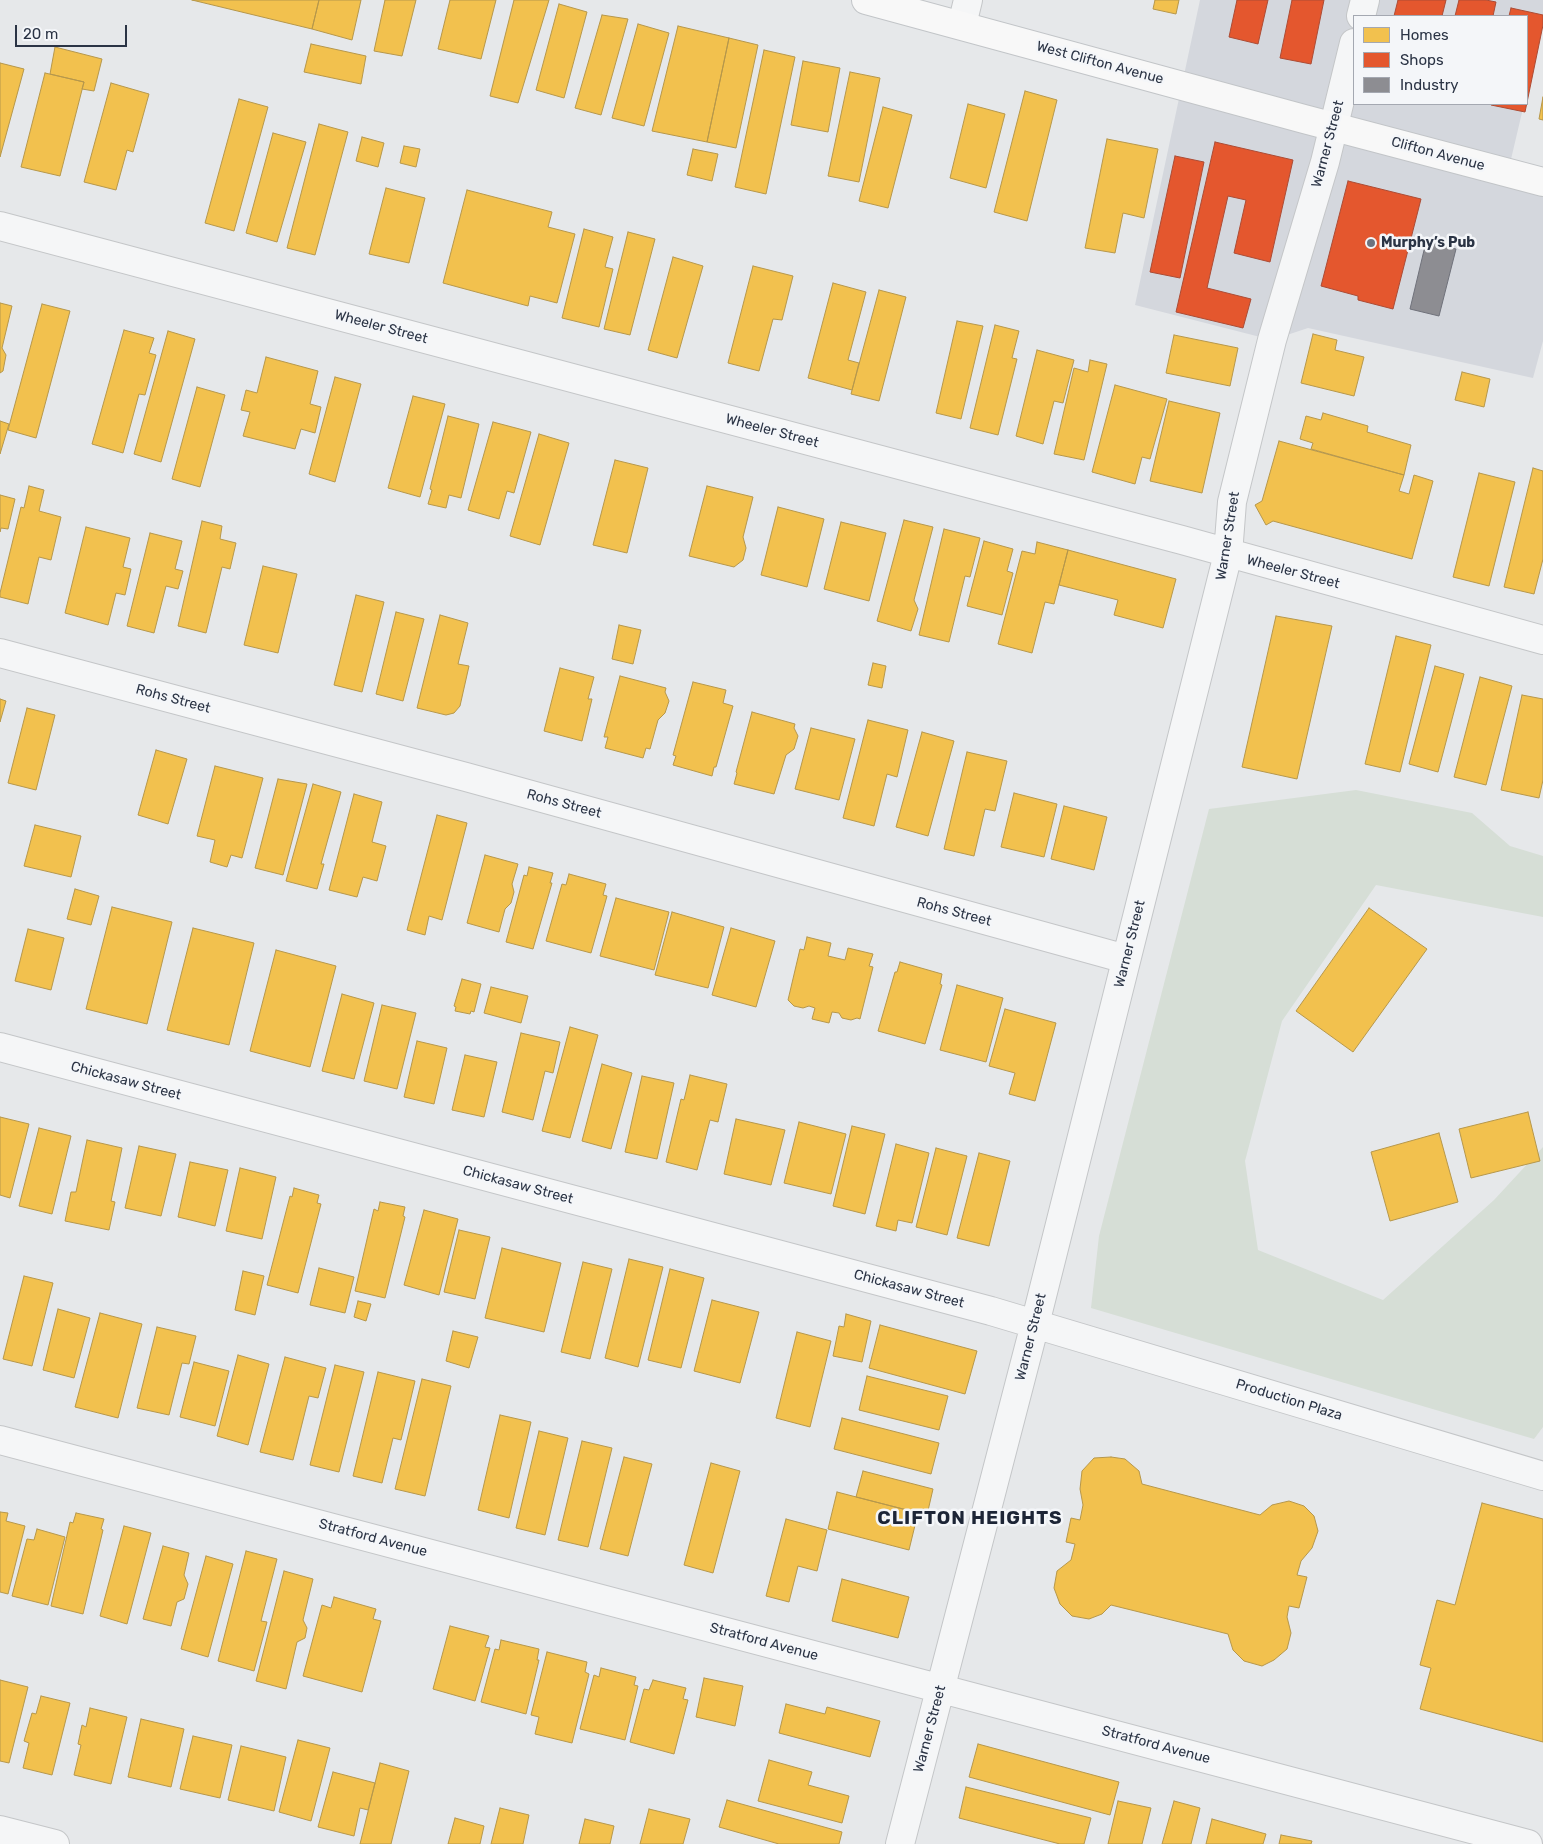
<!DOCTYPE html>
<html>
<head>
<meta charset="utf-8">
<style>
	body { margin:0 }
	#map { position:relative; width:1543px; height:1844px; overflow:hidden; background:#e6e8ea; font-family:Rubik,sans-serif }
	canvas { display:block }
	.legend { position:absolute; left:1353px; top:15px; width:175px; height:90px; box-sizing:border-box; background:#f4f6f9; border:1px solid #a4a8b1; margin:0; padding:6px 9px; list-style:none; font-size:15px; color:#2b3445 }
	.legend li { display:flex; align-items:center; gap:10px; height:25px }
	.legend b { width:25px; border:1px solid #a4a8b1 }
	.scale { position:absolute; left:15px; top:25px; width:112px; height:22px; box-sizing:border-box; border:2px solid #2b3445; border-top:0; padding-left:6px; font-size:15px; line-height:18px; white-space:nowrap; color:#2b3445; -webkit-text-stroke:4px #f4f6f9; paint-order:stroke }
</style>
</head>
<body>
<div id="map">
<canvas width="1543" height="1844"></canvas>
<ul class="legend">
<li><b style="height:14px;background:#f2c14e"></b>Homes</li>
<li><b style="height:14px;background:#e4572e"></b>Shops</li>
<li><b style="height:14px;background:#8d8d92"></b>Industry</li>
</ul>
<div class="scale">20 m</div>
</div>
<script>
const context = document.querySelector('canvas').getContext('2d');
context.lineJoin = 'round';
function fill(path, color) { context.fillStyle = color; context.fill(path, 'evenodd'); }
const toPath = rows => new Path2D(rows.map(r => 'M' + r).join(''));
function strokePath(path, color, width, dash) { context.strokeStyle = color; context.lineWidth = width; context.lineCap = dash ? 'butt' : 'round'; context.setLineDash(dash || []); context.stroke(path); }
function label(font, color, halo, rows, align = 'center') {
  context.font = font + ' Rubik,sans-serif'; context.lineWidth = 5; context.setLineDash([]); context.textBaseline = 'middle'; context.strokeStyle = halo; context.fillStyle = color; for (const [text, x, y, turn = 0] of rows) {
    context.save(); context.translate(x, y); context.rotate((+turn || 0) * Math.PI / 180); context.textAlign = isNaN(turn) ? turn : align; if (halo) context.strokeText(text, 0, 0); context.fillText(text, 0, 0); context.restore();
  }
}
fill(toPath([
	[1200,0,1543,0,1543,26,1527,94,1527,16,1354,16,1354,104,1524,104,1508,172,1543,182,1543,341,1533,378,1308,328,1272,340,1135,305]
]), '#d4d7dd');
fill(toPath([
	[1356,790,1472,813,1510,846,1543,856,1543,917,1376,885,1282,1021,1245,1161,1258,1250,1383,1300,1494,1200,1543,1147,1543,1427,1534,1439,1091,1308,1099,1236,1209,809]
]), '#d6ded6');
const homes = toPath([
	[192,0,319,0,312,29,192,0],
	[319,0,361,0,352,40,312,29,319,0],
	[385,0,416,0,402,56,374,51,385,0],
	[450,0,496,0,481,59,438,49,450,0],
	[514,0,549,0,518,103,490,96,514,0],
	[1155,0,1179,0,1176,14,1153,9,1155,0],
	[559,4,587,12,564,98,536,90,559,4],
	[602,15,628,19,601,115,575,108,602,15],
	[638,24,669,33,644,126,612,118,638,24],
	[678,26,729,38,707,142,652,131,678,26],
	[729,38,758,45,736,148,707,142,729,38],
	[311,44,366,56,361,84,304,72,311,44],
	[55,47,102,59,94,91,82,89,84,82,50,74,55,47],
	[764,50,795,57,766,194,735,187,764,50],
	[803,61,840,68,828,132,791,125,803,61],
	[0,63,24,69,0,157,0,63],
	[850,72,880,78,859,182,828,176,850,72],
	[45,73,84,82,60,176,21,167,45,73],
	[111,83,149,94,133,152,127,150,116,190,84,182,111,83],
	[1025,91,1057,100,1027,221,994,212,1025,91],
	[1543,97,1543,120,1539,119,1543,97],
	[239,99,268,107,234,231,205,223,239,99],
	[968,104,1005,114,986,188,950,178,968,104],
	[883,107,912,115,888,208,859,201,883,107],
	[319,124,348,132,315,255,287,248,319,124],
	[273,133,306,142,277,242,246,233,273,133],
	[362,137,384,143,378,167,356,161,362,137],
	[1107,139,1158,149,1144,218,1123,213,1115,253,1085,248,1107,139],
	[404,146,420,149,416,167,400,163,404,146],
	[693,149,718,154,712,181,687,175,693,149],
	[386,188,425,198,409,263,369,254,386,188],
	[467,190,552,212,548,227,575,234,557,303,530,296,528,306,443,283,467,190],
	[584,229,613,237,605,267,613,269,599,327,562,318,584,229],
	[628,232,655,239,630,335,604,329,628,232],
	[673,257,703,266,677,358,648,350,673,257],
	[753,266,793,276,782,320,773,319,759,371,728,363,753,266],
	[833,283,866,292,848,360,859,363,852,390,808,378,833,283],
	[879,290,906,297,879,401,851,394,879,290],
	[0,303,12,306,2,348,6,355,3,371,0,373,0,303],
	[42,304,70,311,36,438,8,430,42,304],
	[957,321,983,326,961,419,936,413,957,321],
	[995,325,1019,331,1012,358,1017,359,998,435,970,428,995,325],
	[124,330,154,338,149,353,156,355,145,395,139,394,123,453,92,444,124,330],
	[168,331,195,339,161,462,134,454,168,331],
	[1313,334,1337,340,1335,350,1364,357,1354,396,1301,383,1313,334],
	[1174,335,1238,348,1230,386,1166,373,1174,335],
	[1037,350,1074,360,1063,403,1054,401,1043,444,1016,436,1037,350],
	[266,357,318,371,310,404,321,407,315,433,301,429,295,449,243,436,250,412,241,410,246,390,257,393,266,357],
	[1090,360,1107,364,1084,460,1054,454,1074,368,1088,372,1090,360],
	[1462,372,1490,379,1484,407,1455,400,1462,372],
	[335,377,361,384,335,482,309,474,335,377],
	[1115,385,1167,399,1150,459,1142,457,1135,484,1092,472,1115,385],
	[197,387,225,395,200,487,172,479,197,387],
	[413,396,445,404,420,497,388,488,413,396],
	[1169,401,1220,413,1202,493,1150,481,1169,401],
	[1323,413,1368,426,1367,432,1411,445,1404,475,1311,449,1313,443,1300,439,1306,416,1321,420,1323,413],
	[448,416,479,424,461,498,449,495,446,508,428,504,432,490,430,489,448,416],
	[0,421,9,424,0,454,0,421],
	[493,422,531,432,514,493,507,491,499,519,468,510,493,422],
	[539,434,569,443,540,545,510,536,539,434],
	[1279,441,1404,475,1399,491,1409,494,1414,475,1433,481,1412,559,1273,521,1266,525,1255,505,1262,501,1279,441],
	[615,460,648,468,627,553,593,545,615,460],
	[1533,468,1543,471,1543,559,1534,594,1504,587,1533,468],
	[1479,473,1515,482,1489,586,1453,577,1479,473],
	[29,486,44,490,39,511,61,517,51,560,39,557,28,604,0,597,0,593,21,507,24,508,29,486],
	[707,486,753,497,743,537,746,548,743,560,734,567,689,556,707,486],
	[0,495,15,499,8,529,1,528,0,532,0,495],
	[778,507,824,519,807,587,761,575,778,507],
	[904,520,933,527,914,600,918,609,911,631,877,621,904,520],
	[202,521,222,526,220,539,236,543,230,569,222,567,206,633,178,626,202,521],
	[841,522,886,533,869,601,824,589,841,522],
	[86,527,130,538,123,567,131,569,125,595,116,593,108,625,65,613,86,527],
	[944,529,980,538,970,577,965,576,949,642,919,635,944,529],
	[150,533,182,541,175,569,183,571,178,589,166,586,154,633,127,626,150,533],
	[984,541,1013,549,1007,571,1013,573,1002,615,967,606,984,541],
	[1037,542,1068,550,1054,604,1045,602,1032,653,998,644,1022,551,1035,554,1037,542],
	[1068,550,1176,579,1163,628,1114,615,1118,600,1059,585,1068,550],
	[263,566,297,574,278,653,244,645,263,566],
	[356,595,384,602,362,692,334,685,356,595],
	[396,612,424,619,403,701,376,694,396,612],
	[440,615,468,623,458,664,469,666,460,706,454,713,446,715,417,708,440,615],
	[1276,616,1332,626,1297,779,1242,767,1276,616],
	[619,625,641,630,633,664,612,659,619,625],
	[1396,636,1431,645,1400,772,1365,764,1396,636],
	[873,663,886,666,882,688,868,685,873,663],
	[1435,666,1464,674,1438,772,1409,764,1435,666],
	[560,668,594,677,588,699,592,699,582,741,544,731,560,668],
	[620,676,666,688,665,692,669,701,665,713,658,720,650,749,646,748,643,758,605,748,608,737,604,737,620,676],
	[1480,677,1512,686,1486,785,1454,777,1480,677],
	[693,682,726,690,723,703,733,706,716,767,714,767,712,776,673,765,676,756,673,755,693,682],
	[1522,695,1543,699,1543,780,1539,798,1501,790,1522,695],
	[0,699,6,701,0,722,0,699],
	[27,708,55,715,36,790,8,783,27,708],
	[752,712,795,724,794,728,798,736,794,749,786,755,774,794,734,784,737,773,736,772,752,712],
	[868,720,908,730,897,777,887,774,874,826,843,818,868,720],
	[811,728,855,739,839,800,795,789,811,728],
	[922,732,954,741,928,836,896,827,922,732],
	[156,750,187,759,168,824,138,815,156,750],
	[967,752,1007,761,995,811,985,809,974,856,944,849,967,752],
	[215,766,263,778,242,858,231,855,227,867,210,862,215,840,197,836,215,766],
	[278,779,307,784,283,875,255,868,278,779],
	[313,784,341,792,321,864,324,864,317,889,286,881,313,784],
	[1014,793,1057,804,1044,857,1001,847,1014,793],
	[354,794,382,802,372,842,386,846,377,881,363,877,357,897,329,890,354,794],
	[1064,806,1107,817,1094,870,1051,859,1064,806],
	[437,815,467,823,442,920,429,916,425,935,407,930,437,815],
	[35,825,81,836,71,877,24,866,35,825],
	[485,855,518,864,512,884,514,892,511,903,505,909,499,932,467,923,485,855],
	[529,867,553,873,550,883,552,883,533,949,506,942,524,875,527,876,529,867],
	[569,874,606,884,603,895,607,896,591,953,546,941,562,884,566,885,569,874],
	[75,889,99,896,91,925,67,919,75,889],
	[616,898,669,912,654,970,600,956,616,898],
	[112,907,172,922,147,1024,86,1009,112,907],
	[1369,908,1427,949,1353,1052,1296,1011,1369,908],
	[672,912,724,927,708,988,655,975,672,912],
	[193,928,254,943,229,1045,167,1030,193,928],
	[731,928,775,941,756,1007,712,995,731,928],
	[28,929,64,938,51,990,15,981,28,929],
	[807,937,831,943,828,956,845,960,848,948,873,954,869,966,873,967,860,1019,857,1018,851,1020,842,1018,839,1013,832,1012,829,1023,812,1019,815,1008,809,1006,803,1008,794,1006,788,1000,800,949,804,950,807,937],
	[276,950,336,966,310,1067,250,1051,276,950],
	[900,962,942,974,940,984,942,985,925,1044,878,1031,895,972,897,972,900,962],
	[462,979,481,984,474,1012,471,1011,470,1014,455,1011,456,1007,454,1006,462,979],
	[957,985,1003,998,986,1062,940,1050,957,985],
	[491,987,528,996,521,1023,484,1013,491,987],
	[342,994,374,1003,354,1079,322,1071,342,994],
	[382,1005,416,1013,397,1089,364,1081,382,1005],
	[1005,1009,1056,1023,1035,1101,1009,1094,1015,1073,989,1066,1005,1009],
	[570,1027,598,1035,570,1138,542,1131,570,1027],
	[521,1033,560,1042,553,1073,545,1071,533,1120,502,1112,521,1033],
	[417,1041,447,1048,434,1104,404,1097,417,1041],
	[465,1055,497,1062,484,1117,452,1110,465,1055],
	[602,1064,632,1073,611,1149,582,1141,602,1064],
	[690,1075,727,1084,718,1122,710,1120,697,1170,666,1162,681,1099,684,1100,690,1075],
	[642,1076,674,1083,657,1159,625,1152,642,1076],
	[1528,1112,1540,1161,1471,1178,1459,1129,1528,1112],
	[0,1117,29,1124,10,1198,0,1195,0,1117],
	[736,1119,785,1130,771,1185,724,1174,736,1119],
	[799,1122,846,1134,831,1194,784,1183,799,1122],
	[852,1126,885,1134,865,1214,833,1206,852,1126],
	[39,1128,71,1136,52,1214,19,1206,39,1128],
	[1439,1133,1458,1202,1390,1221,1371,1152,1439,1133],
	[87,1140,122,1148,111,1201,115,1202,109,1230,65,1221,71,1192,76,1192,87,1140],
	[896,1144,929,1153,912,1223,898,1220,896,1231,876,1226,896,1144],
	[139,1146,176,1154,161,1216,125,1208,139,1146],
	[936,1148,967,1156,947,1235,916,1227,936,1148],
	[979,1153,1010,1161,989,1246,957,1238,979,1153],
	[190,1162,228,1170,215,1226,178,1217,190,1162],
	[240,1168,276,1177,262,1239,226,1231,240,1168],
	[294,1188,319,1195,317,1203,321,1204,298,1293,267,1285,290,1196,292,1197,294,1188],
	[380,1202,405,1207,403,1216,405,1217,385,1298,355,1291,374,1209,378,1211,380,1202],
	[424,1210,458,1219,439,1295,404,1285,424,1210],
	[459,1230,490,1237,475,1299,444,1292,459,1230],
	[502,1248,561,1263,544,1332,485,1318,502,1248],
	[629,1259,663,1267,638,1367,605,1358,629,1259],
	[583,1262,612,1269,590,1359,561,1352,583,1262],
	[319,1268,354,1277,345,1313,310,1305,319,1268],
	[670,1269,704,1278,681,1368,648,1360,670,1269],
	[243,1271,264,1276,255,1315,235,1310,243,1271],
	[24,1276,53,1283,32,1366,3,1359,24,1276],
	[712,1300,759,1312,740,1383,694,1371,712,1300],
	[358,1301,371,1304,366,1321,354,1317,358,1301],
	[58,1309,90,1318,74,1378,43,1370,58,1309],
	[100,1313,142,1324,118,1418,75,1407,100,1313],
	[846,1314,871,1321,862,1362,833,1356,839,1326,844,1327,846,1314],
	[880,1325,977,1351,965,1394,869,1368,880,1325],
	[157,1327,196,1336,189,1364,182,1363,169,1415,137,1408,157,1327],
	[453,1331,478,1337,469,1368,446,1361,453,1331],
	[797,1332,831,1341,810,1427,776,1418,797,1332],
	[238,1355,269,1364,248,1445,217,1436,238,1355],
	[285,1357,326,1368,318,1398,309,1396,293,1460,260,1452,285,1357],
	[194,1362,229,1371,215,1426,180,1417,194,1362],
	[335,1365,364,1372,339,1472,310,1465,335,1365],
	[378,1372,415,1381,401,1440,393,1438,382,1483,353,1476,378,1372],
	[867,1376,948,1396,939,1430,859,1410,867,1376],
	[422,1379,451,1386,425,1496,395,1489,422,1379],
	[500,1415,531,1422,509,1518,478,1510,500,1415],
	[842,1418,939,1443,931,1474,834,1449,842,1418],
	[539,1431,568,1438,545,1535,516,1528,539,1431],
	[582,1441,612,1448,588,1547,558,1540,582,1441],
	[624,1457,652,1464,628,1556,600,1549,624,1457],
	[1111,1457,1125,1459,1139,1471,1142,1484,1260,1515,1272,1505,1289,1501,1304,1506,1314,1516,1318,1531,1312,1548,1301,1561,1297,1575,1307,1577,1299,1608,1289,1606,1287,1617,1291,1633,1287,1649,1274,1660,1262,1666,1244,1661,1233,1650,1228,1634,1111,1605,1102,1614,1089,1619,1072,1616,1060,1604,1054,1588,1057,1571,1071,1560,1075,1544,1066,1542,1071,1518,1080,1520,1083,1505,1080,1489,1082,1471,1094,1458,1111,1457],
	[711,1463,740,1471,713,1573,684,1565,711,1463],
	[863,1471,933,1489,927,1515,856,1497,863,1471],
	[837,1492,918,1513,909,1550,828,1529,837,1492],
	[1482,1503,1543,1519,1543,1742,1420,1709,1431,1668,1420,1665,1437,1600,1455,1605,1482,1503],
	[0,1512,8,1513,6,1521,25,1526,8,1594,0,1592,0,1512],
	[76,1513,104,1519,101,1529,103,1530,83,1614,51,1606,70,1522,73,1523,76,1513],
	[786,1519,827,1530,817,1571,798,1566,789,1602,766,1596,786,1519],
	[124,1526,151,1533,127,1624,100,1616,124,1526],
	[37,1529,65,1537,48,1605,12,1596,27,1539,34,1540,37,1529],
	[163,1546,189,1553,184,1575,188,1584,184,1599,177,1602,171,1626,143,1619,163,1546],
	[246,1551,277,1559,261,1621,267,1622,254,1671,218,1661,246,1551],
	[206,1556,233,1564,208,1657,181,1649,206,1556],
	[284,1571,313,1579,303,1620,307,1628,305,1638,297,1642,286,1689,256,1681,284,1571],
	[842,1579,909,1597,898,1638,832,1621,842,1579],
	[334,1597,376,1609,373,1619,381,1621,362,1692,303,1676,322,1605,331,1608,334,1597],
	[450,1626,489,1636,485,1647,490,1648,475,1701,433,1689,450,1626],
	[501,1640,539,1649,537,1660,539,1660,526,1714,481,1702,495,1649,499,1650,501,1640],
	[547,1652,587,1662,585,1672,589,1674,572,1743,535,1734,539,1717,531,1715,547,1652],
	[601,1668,636,1677,634,1685,638,1686,625,1740,580,1729,594,1675,599,1677,601,1668],
	[704,1678,743,1686,735,1726,696,1717,704,1678],
	[0,1680,28,1687,9,1763,0,1761,0,1680],
	[653,1680,686,1688,683,1699,688,1700,674,1754,630,1742,644,1689,649,1690,653,1680],
	[41,1696,70,1703,52,1775,23,1768,29,1743,24,1741,32,1713,36,1714,41,1696],
	[786,1704,825,1714,827,1707,880,1721,870,1757,779,1733,786,1704],
	[90,1708,127,1717,111,1784,74,1775,81,1745,78,1744,82,1725,86,1727,90,1708],
	[141,1719,184,1729,171,1787,128,1777,141,1719],
	[193,1736,232,1745,220,1798,180,1789,193,1736],
	[298,1740,330,1748,311,1821,279,1812,298,1740],
	[978,1744,1119,1782,1110,1815,969,1777,978,1744],
	[241,1746,286,1757,274,1811,228,1800,241,1746],
	[769,1760,812,1772,808,1785,849,1796,842,1823,758,1801,769,1760],
	[380,1763,409,1771,391,1844,360,1844,380,1763],
	[333,1772,375,1783,368,1810,360,1808,354,1836,318,1827,333,1772],
	[966,1787,1091,1818,1084,1844,1060,1844,959,1818,966,1787],
	[727,1800,842,1832,839,1844,779,1844,719,1827,727,1800],
	[1118,1801,1151,1808,1142,1844,1108,1844,1118,1801],
	[1174,1801,1200,1808,1191,1844,1162,1844,1174,1801],
	[500,1808,529,1815,523,1844,491,1844,500,1808],
	[649,1809,690,1819,683,1844,640,1844,649,1809],
	[455,1818,484,1826,480,1844,448,1844,455,1818],
	[585,1819,614,1826,610,1844,579,1844,585,1819],
	[1212,1819,1266,1834,1263,1844,1206,1844,1212,1819],
	[1281,1835,1312,1841,1311,1844,1279,1844,1281,1835]
]);
fill(homes, '#f2c14e');
strokePath(homes, '#b6974b', 1);
const shops = toPath([
	[1237,0,1268,0,1258,44,1229,37,1237,0],
	[1292,0,1324,0,1311,64,1280,58,1292,0],
	[1398,0,1446,0,1442,16,1394,16,1398,0],
	[1459,0,1486,0,1496,2,1493,16,1455,16,1459,0],
	[1511,8,1543,15,1543,25,1525,112,1491,105,1491,104,1527,104,1527,16,1509,16,1511,8],
	[1215,142,1293,160,1270,262,1234,253,1246,200,1228,196,1207,288,1251,299,1243,328,1176,312,1215,142],
	[1175,156,1204,162,1180,278,1150,272,1175,156],
	[1348,181,1421,199,1393,309,1358,300,1358,296,1321,286,1348,181]
]);
fill(shops, '#e4572e');
strokePath(shops, '#ac4c35', 1);
const industry = toPath([
	[1426,242,1456,249,1439,316,1410,309,1426,242]
]);
fill(industry, '#8d8d92');
strokePath(industry, '#70727b', 1);
const minor = toPath([
	[1361,16,1365,0],
	[962,25,968,0],
	[0,226,1182,540,1543,640],
	[0,653,466,777,1126,959],
	[0,1047,991,1311,1543,1476],
	[0,1440,1528,1844],
	[0,1830,55,1844],
	[900,1844,1035,1324,1228,554,1232,502,1272,340,1325,162,1354,43]
]);
const major = toPath([
	[866,0,1304,119,1543,182]
]);
strokePath(minor, '#c4c6c8', 30);
strokePath(major, '#c2c5c8', 30);
strokePath(minor, '#f5f6f7', 28);
strokePath(major, '#f8f8f8', 28);
for (const [x, y, r, color] of [
	[1371,243,5,"#6c737f"]
]) { const dot = new Path2D(); dot.arc(x, y, r, 0, 2 * Math.PI); context.fillStyle = color; context.fill(dot); strokePath(dot, '#f4f6f9', 2); }
label('14px', '#2b3445', '#f4f6f9', [
	["West Clifton Avenue",1100,63,15],
	["Warner Street",1328,144,-75],
	["Clifton Avenue",1438,154,15],
	["Wheeler Street",381,327,15],
	["Wheeler Street",772,431,15],
	["Warner Street",1228,536,-81],
	["Wheeler Street",1293,572,15],
	["Rohs Street",173,699,15],
	["Rohs Street",564,804,15],
	["Rohs Street",954,912,15],
	["Warner Street",1130,944,-76],
	["Chickasaw Street",126,1081,15],
	["Chickasaw Street",518,1185,15],
	["Chickasaw Street",909,1289,15],
	["Warner Street",1031,1337,-76],
	["Production Plaza",1289,1400,17],
	["Stratford Avenue",373,1538,15],
	["Stratford Avenue",764,1642,15],
	["Warner Street",930,1729,-75],
	["Stratford Avenue",1156,1745,15]
]);
label('bold 14px', '#2b3445', '#f4f6f9', [
	["Murphy’s Pub",1381,243]
], 'left');
context.letterSpacing = '1px';
label('bold 19px', '#1d2536', '#f4f6f9', [
	["CLIFTON HEIGHTS",970,1519]
]);
context.letterSpacing = '0px';
</script>
</body>
</html>
